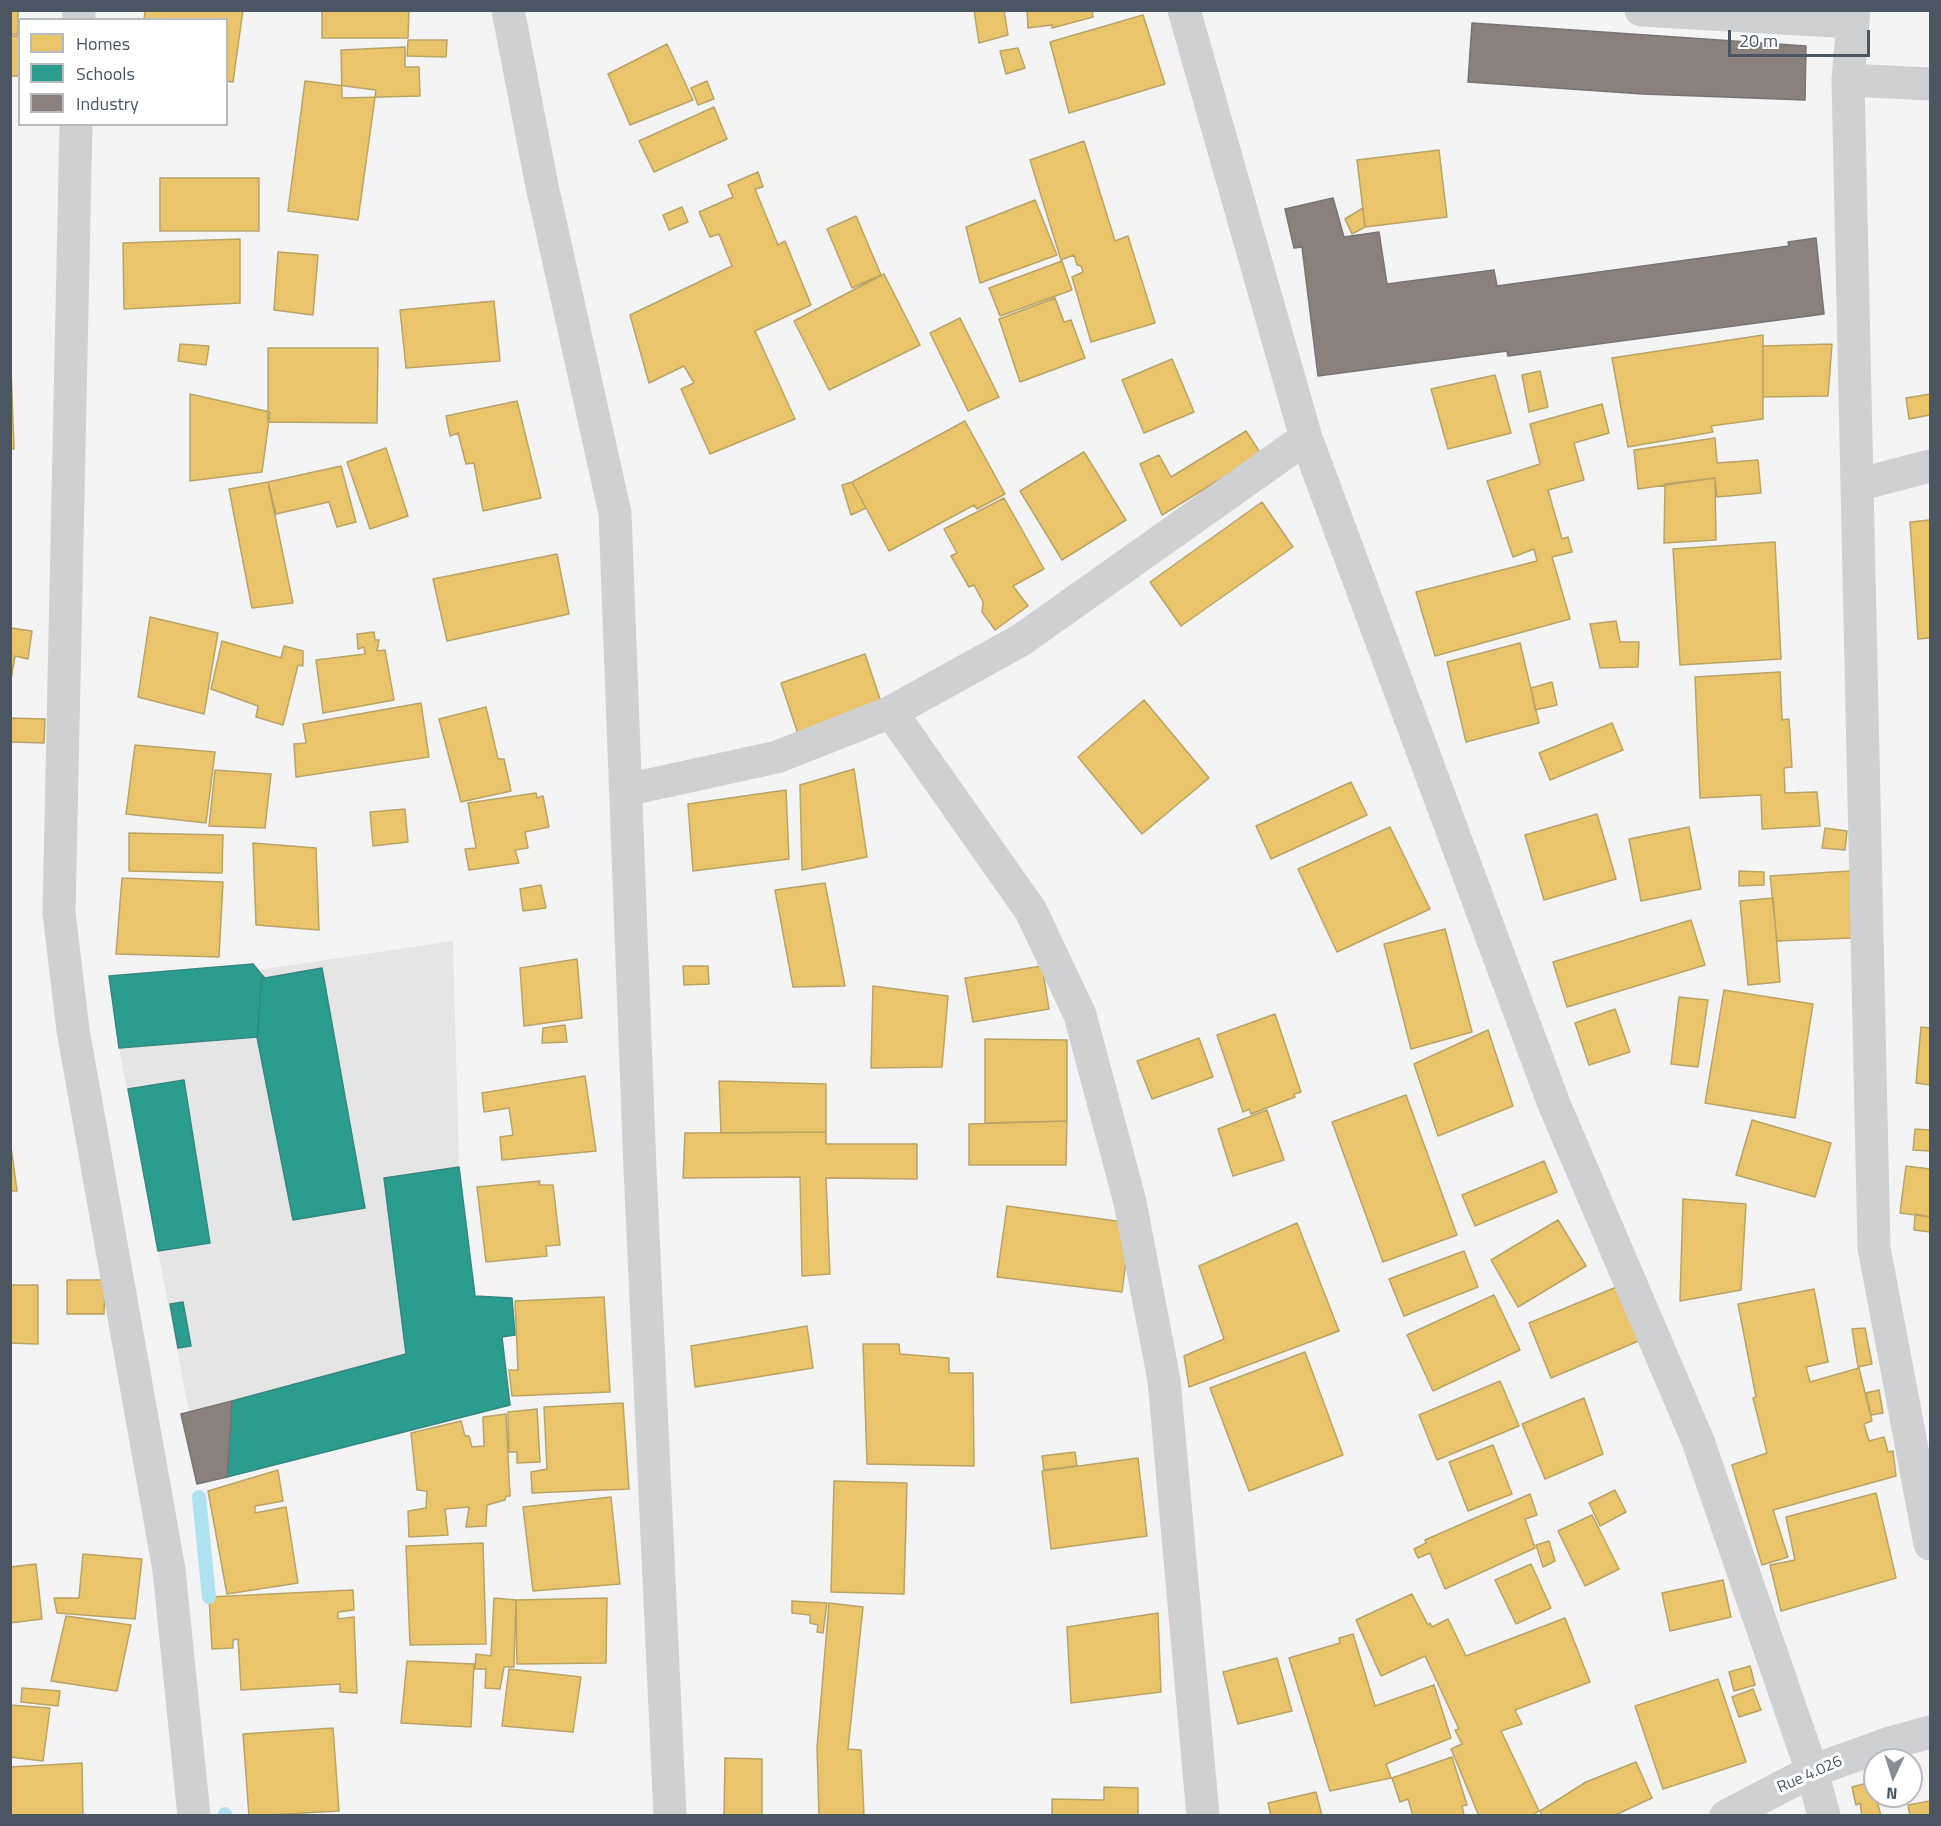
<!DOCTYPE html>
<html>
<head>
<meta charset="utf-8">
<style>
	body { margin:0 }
	#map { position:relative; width:1941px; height:1826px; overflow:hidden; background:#f4f4f4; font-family:"Titillium Web",sans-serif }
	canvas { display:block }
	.frame { position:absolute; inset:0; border:12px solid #4a5661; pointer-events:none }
	.legend { position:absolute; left:18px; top:18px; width:210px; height:108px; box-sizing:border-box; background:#fff; border:2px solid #b7bbc0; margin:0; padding:8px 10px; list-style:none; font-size:18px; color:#4a5661 }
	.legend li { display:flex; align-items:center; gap:12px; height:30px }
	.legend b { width:30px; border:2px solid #b7bbc0 }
	.north { position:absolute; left:1863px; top:1748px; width:60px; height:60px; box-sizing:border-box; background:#fff; border:2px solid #b7bbc0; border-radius:50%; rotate:184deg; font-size:16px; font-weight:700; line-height:24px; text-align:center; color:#4a5661 }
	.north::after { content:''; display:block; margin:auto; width:21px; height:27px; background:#868d94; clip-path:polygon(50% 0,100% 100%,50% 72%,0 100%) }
	.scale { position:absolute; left:1728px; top:30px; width:142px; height:27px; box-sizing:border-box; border:3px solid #4a5661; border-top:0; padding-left:8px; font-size:18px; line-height:21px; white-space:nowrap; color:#4a5661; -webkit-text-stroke:4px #fff; paint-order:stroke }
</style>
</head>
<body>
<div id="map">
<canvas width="1941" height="1826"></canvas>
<div class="frame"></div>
<ul class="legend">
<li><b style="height:16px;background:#e9c46a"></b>Homes</li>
<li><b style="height:16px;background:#2a9d8f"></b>Schools</li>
<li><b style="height:16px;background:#8a817c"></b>Industry</li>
</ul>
<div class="north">N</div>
<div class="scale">20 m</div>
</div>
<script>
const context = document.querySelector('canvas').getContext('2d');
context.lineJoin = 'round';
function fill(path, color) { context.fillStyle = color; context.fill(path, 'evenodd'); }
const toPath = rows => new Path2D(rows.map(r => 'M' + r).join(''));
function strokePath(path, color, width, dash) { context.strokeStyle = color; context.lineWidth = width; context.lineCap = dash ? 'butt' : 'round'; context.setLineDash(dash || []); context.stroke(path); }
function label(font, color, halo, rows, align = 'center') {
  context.font = font + ' "Titillium Web",sans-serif'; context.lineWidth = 6; context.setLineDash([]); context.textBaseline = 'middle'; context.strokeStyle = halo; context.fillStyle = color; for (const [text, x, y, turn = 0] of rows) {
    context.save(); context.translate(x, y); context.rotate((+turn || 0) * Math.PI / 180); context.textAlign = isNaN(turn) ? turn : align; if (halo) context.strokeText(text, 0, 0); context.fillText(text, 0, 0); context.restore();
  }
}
fill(toPath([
	[453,941,459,1167,475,1296,512,1298,515,1335,502,1337,510,1405,197,1484,181,1414,189,1412,119,1048,109,976,253,964,258,970]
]), '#e6e5e6');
const homes = toPath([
	[10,10,18,10,18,34,10,34,10,10],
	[145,10,243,10,233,82,226,81,226,20,144,20,145,10],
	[322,10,409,10,408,38,322,38,322,10],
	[974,10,1004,10,1008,35,979,43,974,10],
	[1027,10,1092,10,1093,17,1052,28,1052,25,1028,28,1027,10],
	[1143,15,1165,84,1069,113,1050,42,1143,15],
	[10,36,20,36,20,76,10,76,10,36],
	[408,40,447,40,446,57,407,56,408,40],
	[667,44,693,100,630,125,608,74,667,44],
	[405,47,405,67,419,67,420,96,342,98,341,50,405,47],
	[1018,48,1025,68,1006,74,1000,51,1018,48],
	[305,81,376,90,358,220,288,211,305,81],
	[707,81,714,99,698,105,691,88,707,81],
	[714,107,727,139,654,172,639,141,714,107],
	[1084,141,1115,241,1128,236,1155,323,1091,342,1072,277,1083,272,1081,266,1077,265,1074,255,1061,260,1030,160,1084,141],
	[1439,150,1447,217,1365,227,1357,160,1439,150],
	[758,172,763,187,755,189,778,245,785,241,811,305,755,331,795,419,710,454,681,389,694,383,684,366,649,383,630,315,732,266,719,234,710,237,699,212,733,197,728,185,758,172],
	[160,178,259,178,259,231,160,231,160,178],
	[1035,200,1057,255,980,283,966,227,1035,200],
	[682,207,688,222,669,230,663,215,682,207],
	[1363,208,1365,227,1352,234,1345,219,1363,208],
	[856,216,881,275,852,288,827,229,856,216],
	[240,239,240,303,124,309,123,243,240,239],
	[278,252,318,255,313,315,274,310,278,252],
	[1062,261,1072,290,1000,316,989,288,1062,261],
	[884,274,920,345,829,390,794,321,884,274],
	[1055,298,1064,322,1071,320,1085,358,1020,382,999,319,1055,298],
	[494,301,500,361,406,368,400,310,494,301],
	[960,318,999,397,968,411,930,333,960,318],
	[1763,335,1763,419,1711,426,1713,432,1628,447,1612,358,1763,335],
	[10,339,14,449,10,449,10,339],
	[180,344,209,346,206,365,178,361,180,344],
	[1832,344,1828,396,1763,397,1763,346,1832,344],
	[268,348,378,348,377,423,268,422,268,348],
	[1172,359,1194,412,1144,433,1122,380,1172,359],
	[1540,371,1548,407,1529,412,1522,375,1540,371],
	[1495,375,1511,433,1448,449,1431,389,1495,375],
	[190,394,270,412,262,472,190,481,190,394],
	[1930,394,1930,415,1909,419,1906,398,1930,394],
	[517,401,541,498,483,511,474,463,466,464,458,433,450,436,446,416,517,401],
	[1602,404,1609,433,1574,443,1584,480,1548,490,1562,539,1568,537,1572,552,1552,557,1570,619,1435,656,1416,592,1537,561,1534,549,1513,557,1487,481,1540,464,1530,424,1602,404],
	[965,421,1005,494,977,509,974,505,889,551,852,482,965,421],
	[1246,431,1261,454,1162,515,1140,464,1159,455,1171,477,1246,431],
	[1715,438,1717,463,1758,460,1761,493,1717,497,1715,478,1638,489,1634,450,1715,438],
	[386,448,408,516,370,529,347,462,386,448],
	[1084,452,1126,520,1062,560,1020,491,1084,452],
	[341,466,356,522,337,527,329,502,276,514,268,482,341,466],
	[1715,478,1716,540,1664,543,1665,484,1715,478],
	[268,482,293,603,252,608,229,489,268,482],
	[852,482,866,508,851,515,842,485,852,482],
	[1004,498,1044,569,1013,586,1028,606,995,630,982,612,983,602,974,585,969,587,951,556,957,553,944,529,1004,498],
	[1262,502,1293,547,1181,626,1150,582,1262,502],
	[1930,520,1930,638,1918,639,1910,522,1930,520],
	[1775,542,1781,659,1680,665,1673,549,1775,542],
	[557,554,569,614,447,641,433,579,557,554],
	[150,617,218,633,204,714,138,697,150,617],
	[1616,621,1620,642,1639,642,1638,667,1600,668,1590,624,1616,621],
	[11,628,32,631,28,659,15,656,10,685,11,628],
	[374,632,375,640,379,640,377,651,385,650,394,700,323,713,316,660,365,654,364,647,358,649,357,634,374,632],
	[222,641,281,658,284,646,303,651,303,666,298,665,283,725,256,717,258,706,211,689,222,641],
	[1520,643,1539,723,1466,742,1447,662,1520,643],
	[865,654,884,711,800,740,781,683,865,654],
	[1780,672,1782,720,1789,719,1792,767,1784,768,1785,793,1817,792,1820,826,1762,829,1761,795,1700,798,1695,677,1780,672],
	[1552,682,1557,705,1535,710,1531,688,1552,682],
	[1144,700,1209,778,1142,834,1078,757,1144,700],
	[421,703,429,757,296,777,294,744,306,743,303,724,421,703],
	[486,707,498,759,504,759,511,791,461,802,439,719,486,707],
	[10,718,45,719,44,743,10,742,10,718],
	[1612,723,1623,750,1550,780,1539,753,1612,723],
	[135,745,215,752,206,823,126,814,135,745],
	[854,769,867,857,802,870,800,785,854,769],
	[215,770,271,774,265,828,209,826,215,770],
	[1351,782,1367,815,1271,859,1256,826,1351,782],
	[786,790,789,859,693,871,688,804,786,790],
	[536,793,537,798,543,796,549,827,525,832,528,848,515,850,519,863,469,870,465,849,476,848,468,803,536,793],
	[405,809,408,842,373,846,370,812,405,809],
	[1597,814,1616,879,1544,900,1525,835,1597,814],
	[1390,827,1430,909,1337,952,1298,869,1390,827],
	[1689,827,1701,889,1641,901,1629,839,1689,827],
	[1825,828,1847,831,1845,850,1822,848,1825,828],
	[129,833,223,835,222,873,129,871,129,833],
	[253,843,316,848,319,930,256,925,253,843],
	[1739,871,1764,872,1764,885,1739,886,1739,871],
	[1850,871,1853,938,1777,941,1770,876,1850,871],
	[122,878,223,882,219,957,116,954,122,878],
	[825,883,845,986,793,987,775,890,825,883],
	[541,885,546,908,523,911,520,889,541,885],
	[1773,898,1780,982,1748,985,1740,901,1773,898],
	[1691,920,1705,965,1567,1007,1553,962,1691,920],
	[1445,929,1472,1032,1411,1049,1384,944,1445,929],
	[577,959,582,1018,524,1026,520,968,577,959],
	[683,966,708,966,709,984,684,985,683,966],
	[1042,966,1049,1009,973,1022,965,978,1042,966],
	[873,986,948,996,942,1067,871,1068,873,986],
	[1724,990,1813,1004,1795,1118,1705,1103,1724,990],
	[1679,997,1708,1000,1698,1067,1671,1064,1679,997],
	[1615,1009,1630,1052,1589,1065,1575,1023,1615,1009],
	[1275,1014,1301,1092,1294,1094,1295,1097,1251,1114,1249,1109,1243,1112,1217,1035,1275,1014],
	[565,1025,567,1042,542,1043,543,1028,565,1025],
	[1921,1027,1930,1028,1930,1085,1916,1083,1921,1027],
	[1488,1030,1513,1106,1438,1136,1414,1064,1488,1030],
	[1199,1038,1213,1077,1152,1099,1137,1061,1199,1038],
	[985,1039,1067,1040,1067,1121,985,1123,985,1039],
	[585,1076,596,1151,502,1160,500,1137,513,1135,509,1108,484,1112,482,1093,585,1076],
	[719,1081,826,1084,826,1132,721,1133,719,1081],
	[1406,1095,1457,1235,1383,1262,1332,1122,1406,1095],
	[1267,1110,1284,1160,1233,1176,1218,1129,1267,1110],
	[1752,1120,1831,1143,1815,1197,1736,1175,1752,1120],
	[1067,1121,1066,1165,969,1165,969,1124,1067,1121],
	[1915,1129,1930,1130,1930,1151,1913,1150,1915,1129],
	[826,1132,826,1144,917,1144,917,1179,826,1178,830,1274,802,1276,800,1177,683,1178,685,1133,826,1132],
	[10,1139,17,1191,10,1191,10,1139],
	[1544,1161,1557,1192,1475,1226,1462,1195,1544,1161],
	[1906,1166,1930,1169,1930,1217,1900,1213,1906,1166],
	[540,1181,539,1185,553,1185,560,1245,546,1246,547,1256,486,1262,477,1187,540,1181],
	[1683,1199,1746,1204,1741,1290,1680,1301,1683,1199],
	[1007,1206,1131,1223,1122,1292,997,1277,1007,1206],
	[1915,1214,1930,1217,1930,1232,1914,1230,1915,1214],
	[1558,1220,1586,1266,1518,1307,1491,1260,1558,1220],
	[1297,1223,1339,1331,1189,1387,1184,1356,1224,1339,1199,1266,1297,1223],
	[1464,1251,1478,1287,1404,1316,1389,1279,1464,1251],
	[67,1280,105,1280,104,1314,67,1314,67,1280],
	[10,1285,38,1285,38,1344,10,1343,10,1285],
	[1619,1286,1641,1340,1551,1378,1529,1323,1619,1286],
	[1814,1289,1828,1362,1806,1367,1810,1382,1859,1368,1872,1421,1864,1424,1869,1441,1884,1437,1888,1452,1893,1451,1896,1476,1773,1510,1788,1557,1762,1565,1732,1465,1767,1453,1753,1398,1756,1397,1738,1304,1814,1289],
	[1494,1295,1520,1350,1433,1391,1407,1335,1494,1295],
	[604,1297,610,1392,512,1396,509,1370,518,1370,515,1301,604,1297],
	[807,1326,813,1368,695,1387,691,1346,807,1326],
	[1865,1328,1872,1364,1858,1367,1852,1329,1865,1328],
	[863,1344,899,1344,900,1354,949,1358,949,1373,973,1373,974,1466,867,1464,863,1344],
	[1305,1352,1343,1455,1249,1491,1210,1388,1305,1352],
	[1500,1381,1519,1426,1437,1460,1419,1415,1500,1381],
	[1879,1390,1883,1413,1871,1415,1866,1393,1879,1390],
	[1584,1398,1603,1454,1545,1479,1522,1424,1584,1398],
	[623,1403,629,1489,532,1493,531,1472,547,1469,544,1407,623,1403],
	[537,1409,540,1462,517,1463,517,1452,509,1452,508,1412,537,1409],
	[506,1414,510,1496,506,1496,505,1500,487,1505,486,1526,466,1527,469,1507,445,1509,448,1535,409,1537,408,1511,426,1508,427,1491,417,1490,411,1433,461,1421,465,1436,469,1436,472,1447,484,1446,483,1417,506,1414],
	[1493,1445,1512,1494,1468,1511,1449,1462,1493,1445],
	[1075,1452,1077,1466,1044,1470,1042,1456,1075,1452],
	[1138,1458,1147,1536,1051,1549,1042,1471,1138,1458],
	[278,1470,283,1501,255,1506,255,1513,286,1507,298,1583,227,1594,208,1491,278,1470],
	[834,1481,907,1483,904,1594,831,1592,834,1481],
	[1615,1490,1626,1512,1600,1526,1589,1503,1615,1490],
	[1876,1493,1896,1578,1781,1611,1770,1565,1795,1560,1786,1517,1876,1493],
	[1530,1494,1537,1515,1525,1519,1535,1548,1445,1589,1430,1553,1418,1558,1414,1549,1426,1543,1425,1540,1530,1494],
	[611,1497,620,1584,533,1591,523,1507,611,1497],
	[1592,1515,1619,1569,1585,1586,1558,1531,1592,1515],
	[1549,1541,1555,1561,1543,1567,1536,1545,1549,1541],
	[483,1543,486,1644,410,1645,406,1546,483,1543],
	[83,1554,142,1559,135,1619,57,1613,54,1598,79,1598,83,1554],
	[36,1564,42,1619,10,1623,10,1567,36,1564],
	[1531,1564,1551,1608,1516,1624,1495,1580,1531,1564],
	[1723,1580,1731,1617,1670,1631,1662,1593,1723,1580],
	[353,1590,354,1610,338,1612,338,1619,354,1617,357,1693,340,1692,340,1684,241,1690,238,1639,233,1640,233,1648,212,1649,209,1597,353,1590],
	[1412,1594,1428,1625,1430,1623,1432,1627,1448,1619,1466,1656,1565,1618,1590,1682,1515,1710,1522,1724,1501,1731,1539,1811,1532,1816,1479,1816,1451,1749,1462,1744,1455,1730,1459,1729,1425,1656,1381,1676,1356,1620,1412,1594],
	[494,1598,516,1600,514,1667,504,1667,500,1689,485,1688,486,1669,475,1669,476,1654,491,1656,494,1598],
	[607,1598,606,1663,517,1664,516,1600,607,1598],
	[792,1601,827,1603,823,1633,817,1632,818,1625,810,1623,810,1615,792,1613,792,1601],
	[829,1603,863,1607,848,1749,861,1750,864,1816,819,1816,817,1748,829,1603],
	[1158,1613,1161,1692,1071,1703,1067,1627,1158,1613],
	[66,1616,131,1625,117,1691,51,1681,66,1616],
	[1353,1634,1375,1706,1434,1685,1451,1738,1386,1764,1391,1778,1330,1791,1289,1658,1340,1643,1339,1638,1353,1634],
	[1277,1658,1292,1711,1238,1724,1223,1672,1277,1658],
	[407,1661,474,1664,471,1727,401,1723,407,1661],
	[1750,1666,1755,1685,1734,1691,1729,1672,1750,1666],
	[509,1669,581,1677,573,1732,502,1726,509,1669],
	[1718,1679,1746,1762,1663,1789,1635,1706,1718,1679],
	[22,1688,60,1691,58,1706,21,1702,22,1688],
	[1753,1689,1761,1710,1739,1717,1732,1697,1753,1689],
	[10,1705,50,1708,43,1761,10,1757,10,1705],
	[333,1728,339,1811,249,1816,243,1734,333,1728],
	[1452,1757,1467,1805,1462,1806,1464,1815,1413,1816,1408,1799,1400,1802,1392,1778,1452,1757],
	[725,1758,762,1759,762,1816,724,1816,725,1758],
	[1636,1762,1652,1798,1613,1816,1542,1816,1540,1811,1586,1782,1636,1762],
	[82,1763,83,1816,10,1816,10,1767,82,1763],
	[1875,1781,1875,1796,1883,1796,1876,1797,1881,1816,1862,1816,1860,1803,1856,1805,1852,1787,1875,1781],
	[1104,1787,1138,1788,1138,1816,1052,1816,1052,1799,1104,1800,1104,1787],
	[1316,1792,1322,1816,1271,1816,1268,1803,1316,1792],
	[1930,1801,1930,1816,1910,1816,1908,1805,1930,1801]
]);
fill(homes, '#e9c46a');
strokePath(homes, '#b9a367', 1.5);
const schools = toPath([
	[253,964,262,975,257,1037,119,1048,109,976,253,964],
	[322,968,365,1208,293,1220,257,1037,262,975,265,978,322,968],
	[184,1080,210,1243,158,1251,128,1089,184,1080],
	[459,1167,475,1296,512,1298,515,1335,502,1337,510,1405,227,1477,232,1401,406,1354,384,1178,459,1167],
	[183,1302,191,1346,178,1348,170,1304,183,1302]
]);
fill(schools, '#2a9d8f');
strokePath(schools, '#348881', 1.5);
const industry = toPath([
	[1472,23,1806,46,1805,100,1643,94,1468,82,1472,23],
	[1333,198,1344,237,1379,232,1387,284,1494,270,1497,286,1789,246,1788,242,1816,238,1824,314,1508,356,1507,351,1318,376,1302,247,1294,248,1285,209,1333,198],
	[232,1401,227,1477,197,1484,181,1414,232,1401]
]);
fill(industry, '#8a817c');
strokePath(industry, '#777474', 1.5);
strokePath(toPath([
	[199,1497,209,1597],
	[225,1814,225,1816]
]), '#aee2f0', 14);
strokePath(toPath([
	[508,10,542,186,615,513,640,1169,670,1816],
	[1184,10,1306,438,1554,1104,1698,1441,1812,1771,1824,1816],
	[1641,10,1852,22],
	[1854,10,1848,80,1874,1248,1930,1544],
	[79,20,79,10],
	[1848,80,1930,84],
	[76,124,59,913,73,1030,169,1570,194,1816],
	[1857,485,1930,466],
	[891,712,1031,911,1080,1015,1130,1202,1164,1380,1203,1816],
	[626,790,777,757,891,712,1021,640,1306,438],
	[1726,1816,1812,1771,1887,1744,1930,1732]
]), '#ced0d2', 33);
label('16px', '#4a5661', '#fff', [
	["Rue 4.026",1810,1775,-24]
]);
</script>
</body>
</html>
